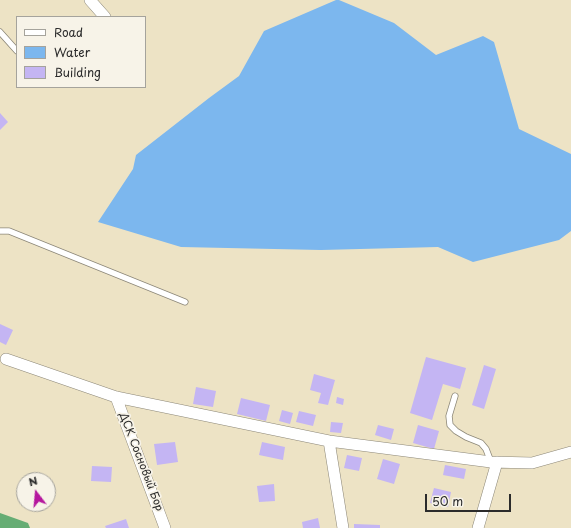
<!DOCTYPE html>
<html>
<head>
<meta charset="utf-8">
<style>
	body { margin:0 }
	#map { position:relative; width:571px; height:528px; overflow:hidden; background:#ede3c5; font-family:"Playpen Sans",sans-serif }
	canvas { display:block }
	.legend { position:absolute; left:16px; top:16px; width:130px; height:72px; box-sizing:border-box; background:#f7f3e8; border:1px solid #a5a39c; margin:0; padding:5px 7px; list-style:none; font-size:12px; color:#2b2b2b }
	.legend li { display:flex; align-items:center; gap:8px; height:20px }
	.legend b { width:20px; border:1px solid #a5a39c }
	.north { position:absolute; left:16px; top:472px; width:40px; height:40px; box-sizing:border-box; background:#f7f3e8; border:1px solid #a5a39c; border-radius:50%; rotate:344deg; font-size:11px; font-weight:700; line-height:16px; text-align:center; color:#2b2b2b }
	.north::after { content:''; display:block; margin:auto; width:14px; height:18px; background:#b5179e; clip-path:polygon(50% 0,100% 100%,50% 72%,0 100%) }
	.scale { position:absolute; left:425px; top:494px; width:86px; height:18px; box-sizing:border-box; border:2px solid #2b2b2b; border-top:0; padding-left:5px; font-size:12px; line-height:14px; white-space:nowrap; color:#2b2b2b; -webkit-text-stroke:3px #f7f3e8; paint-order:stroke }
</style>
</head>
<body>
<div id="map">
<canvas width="571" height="528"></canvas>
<ul class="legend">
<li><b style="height:5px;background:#fff"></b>Road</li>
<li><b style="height:11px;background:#7cb7ee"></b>Water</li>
<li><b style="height:11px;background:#c4b5f3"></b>Building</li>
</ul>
<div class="north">N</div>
<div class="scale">50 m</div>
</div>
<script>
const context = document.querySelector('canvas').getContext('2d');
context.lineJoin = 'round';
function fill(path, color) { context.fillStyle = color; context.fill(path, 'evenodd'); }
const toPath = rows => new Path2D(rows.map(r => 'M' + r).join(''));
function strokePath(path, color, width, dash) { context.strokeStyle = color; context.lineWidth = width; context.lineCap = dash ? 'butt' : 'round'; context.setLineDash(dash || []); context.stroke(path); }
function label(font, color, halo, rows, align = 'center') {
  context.font = font + ' "Playpen Sans",sans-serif'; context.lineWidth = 3.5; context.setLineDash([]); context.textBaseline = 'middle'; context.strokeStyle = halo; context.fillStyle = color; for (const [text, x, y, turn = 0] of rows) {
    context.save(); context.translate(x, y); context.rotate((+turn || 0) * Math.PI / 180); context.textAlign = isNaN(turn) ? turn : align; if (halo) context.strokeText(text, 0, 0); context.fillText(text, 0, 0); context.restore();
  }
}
fill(toPath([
	[0,513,28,523,30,528,0,528]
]), '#66ad74');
fill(toPath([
	[336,0,339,0,394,23,436,55,483,36,494,42,519,129,571,154,571,231,559,240,473,262,438,247,321,250,181,247,98,222,133,169,136,155,209,98,239,76,264,31]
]), '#7cb7ee');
fill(toPath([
	[0,113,8,122,0,130],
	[0,324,13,330,6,345,0,342],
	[426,357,466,368,460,389,443,384,432,420,410,413],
	[484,365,496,369,484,409,472,405],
	[314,374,335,380,328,405,318,403,321,393,310,390],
	[196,387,216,391,213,407,193,404],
	[337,397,344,399,343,405,336,403],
	[241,398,270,405,266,421,237,414],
	[282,410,293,413,290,424,279,421],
	[299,411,316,415,313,426,296,422],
	[331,422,343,423,341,433,330,432],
	[378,425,394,429,391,440,375,435],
	[418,425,439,431,434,449,413,443],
	[175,442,178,462,157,465,154,444],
	[262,442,285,447,283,460,259,455],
	[347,455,362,458,359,471,344,468],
	[383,459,400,464,394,484,377,479],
	[445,465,466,469,464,479,443,475],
	[92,466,112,467,111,482,91,481],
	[274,484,275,501,259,502,257,486],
	[434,488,451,492,448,507,430,503],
	[318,518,320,528,303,528,302,522],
	[126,519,129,528,106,528,105,526],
	[354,524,380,525,380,528,354,528]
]), '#c4b5f3');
const service = toPath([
	[0,32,17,51],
	[0,231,9,231,185,302],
	[455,396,449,416,450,425,456,431,466,437,481,443,486,449,491,462]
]);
const minor = toPath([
	[90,0,105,17],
	[6,359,116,397,329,441,491,462,532,463,571,452],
	[116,397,165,528],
	[329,441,343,528],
	[478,528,497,462]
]);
strokePath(service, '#8c8778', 7);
strokePath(minor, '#8c8778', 12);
strokePath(service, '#fff', 5.5);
strokePath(minor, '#fff', 11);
label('11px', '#2b2b2b', '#f7f3e8', [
	["ДСК Сосновый Бор",141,462,69]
]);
</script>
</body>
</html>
